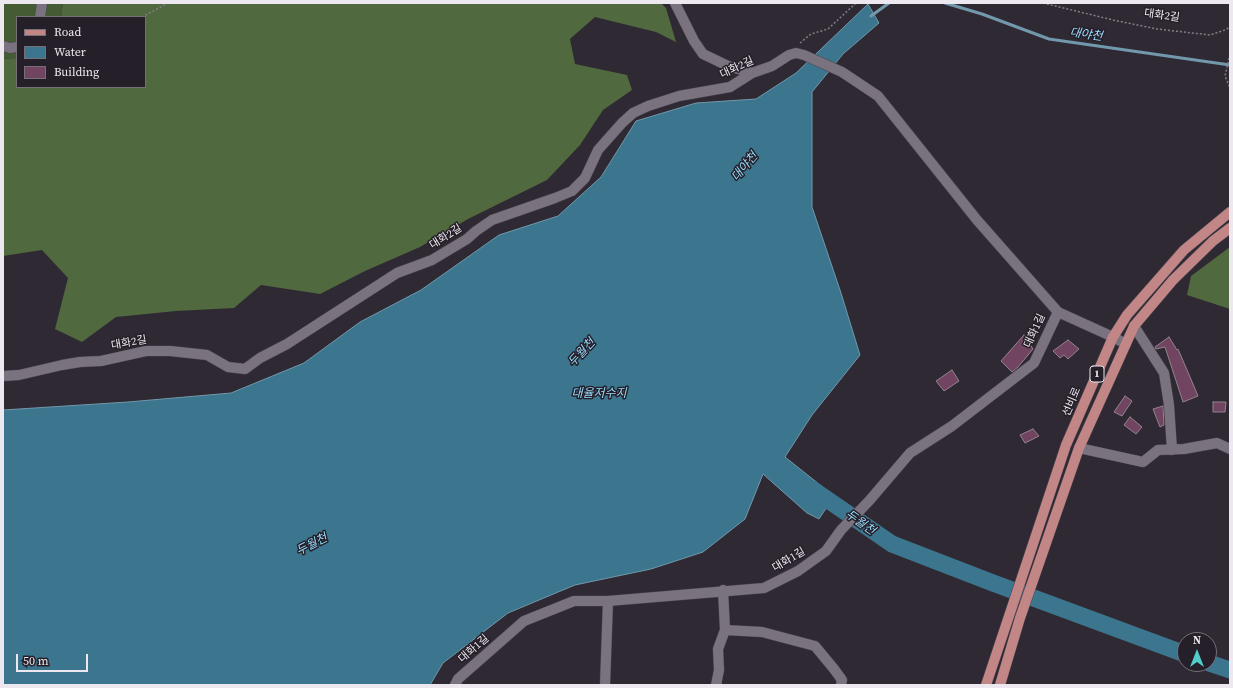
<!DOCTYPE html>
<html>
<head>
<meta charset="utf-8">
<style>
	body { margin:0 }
	#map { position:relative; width:1233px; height:688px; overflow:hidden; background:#2f2933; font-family:"Source Serif 4",serif }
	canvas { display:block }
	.frame { position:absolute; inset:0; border:4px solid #ede8ef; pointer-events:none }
	.legend { position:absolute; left:16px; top:16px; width:130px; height:72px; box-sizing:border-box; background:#251f29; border:1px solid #756f78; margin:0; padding:5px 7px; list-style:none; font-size:12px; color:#ede8ef }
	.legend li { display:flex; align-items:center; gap:8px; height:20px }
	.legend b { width:20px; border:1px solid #756f78 }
	.north { position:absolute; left:1177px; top:632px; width:40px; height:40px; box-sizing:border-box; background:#251f29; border:1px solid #756f78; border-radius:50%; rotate:0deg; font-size:11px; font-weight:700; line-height:16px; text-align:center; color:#ede8ef }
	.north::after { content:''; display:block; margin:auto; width:14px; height:18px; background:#53cdca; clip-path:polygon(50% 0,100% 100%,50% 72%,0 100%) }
	.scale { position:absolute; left:16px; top:654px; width:72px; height:18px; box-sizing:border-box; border:2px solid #ede8ef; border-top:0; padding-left:5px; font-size:12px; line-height:14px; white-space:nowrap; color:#ede8ef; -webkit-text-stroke:3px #251f29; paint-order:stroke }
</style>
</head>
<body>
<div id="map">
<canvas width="1233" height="688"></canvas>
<div class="frame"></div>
<ul class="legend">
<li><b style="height:5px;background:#c28686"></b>Road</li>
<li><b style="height:11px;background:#3c758e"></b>Water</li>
<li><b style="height:11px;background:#714562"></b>Building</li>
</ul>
<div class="north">N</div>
<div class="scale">50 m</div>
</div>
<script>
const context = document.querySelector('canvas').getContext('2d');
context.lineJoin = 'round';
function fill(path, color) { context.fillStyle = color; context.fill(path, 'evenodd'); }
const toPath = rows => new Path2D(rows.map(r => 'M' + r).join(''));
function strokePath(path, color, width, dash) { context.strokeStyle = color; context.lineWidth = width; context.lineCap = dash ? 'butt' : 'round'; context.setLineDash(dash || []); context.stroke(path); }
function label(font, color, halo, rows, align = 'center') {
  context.font = font + ' "Source Serif 4","Noto Sans KR",serif'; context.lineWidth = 3; context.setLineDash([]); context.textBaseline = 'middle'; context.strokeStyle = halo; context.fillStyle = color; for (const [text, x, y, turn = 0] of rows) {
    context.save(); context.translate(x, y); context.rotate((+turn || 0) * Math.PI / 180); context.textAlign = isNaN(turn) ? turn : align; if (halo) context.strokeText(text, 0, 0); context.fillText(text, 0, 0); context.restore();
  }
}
fill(toPath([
	[3,3,63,3,61,17,17,17,17,58,3,59]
]), '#445b34');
fill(toPath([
	[63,3,661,3,666,8,676,42,656,32,595,17,570,39,575,64,627,75,632,90,603,110,580,145,547,180,468,219,420,247,365,271,320,294,261,285,234,308,176,311,116,317,82,342,55,329,68,278,42,250,3,256,3,59,17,58,17,87,145,87,145,17,61,17],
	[1230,247,1230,309,1187,295,1191,276]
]), '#50693f');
const water = toPath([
	[868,4,879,23,843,54,812,92,812,207,841,293,860,355,812,415,785,457,834,496,819,519,807,513,763,474,745,519,703,552,651,569,575,585,508,613,443,663,430,685,3,685,3,410,128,402,231,393,304,363,360,322,421,290,499,235,558,216,601,177,636,121,696,103,756,99,796,73,868,4]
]);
fill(water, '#3c758e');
strokePath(water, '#7198ab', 1);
strokePath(toPath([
	[945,3,982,14,1049,39,1230,65],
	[871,16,889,3]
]), '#7198ab', 3);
strokePath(toPath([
	[812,489,892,544,993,583,1185,654],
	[1209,663,1230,670]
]), '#3c758e', 17);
const building = toPath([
	[1024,335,1033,349,1018,367,1012,372,1001,361,1024,335],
	[1169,337,1177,350,1178,349,1193,384,1198,396,1183,402,1165,347,1156,349,1155,347,1169,337],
	[1068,340,1079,349,1068,359,1064,355,1060,358,1053,351,1068,340],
	[952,370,959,381,944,391,936,381,952,370],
	[1125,396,1132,401,1122,416,1114,412,1125,396],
	[1213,402,1226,402,1225,412,1213,412,1213,402],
	[1163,406,1164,425,1160,427,1153,409,1163,406],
	[1130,417,1142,427,1136,434,1124,425,1130,417],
	[1033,429,1039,436,1025,443,1020,435,1033,429]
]);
fill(building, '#714562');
strokePath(building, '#92848c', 1);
const minor = toPath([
	[675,3,694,41,703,54,728,66,752,73],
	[40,17,42,3],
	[3,46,10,48,17,47],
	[1134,326,1164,373,1169,405,1172,450],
	[3,376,19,375,62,365,80,362,101,361,146,351,170,351,207,355,228,367,245,369,260,358,287,344,397,273,432,260,467,239,476,231,492,220,555,198,572,191,585,178,598,150,622,123,633,113,648,106,679,96,730,87,752,73,772,66,789,55,796,53,804,55,842,72,878,96,977,220,1058,312,1113,337,1126,344],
	[1079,448,1143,462,1158,450,1184,449,1217,443,1230,449],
	[725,630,762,632,815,646,834,669,842,680,841,685],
	[455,685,458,679,524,621,574,601,608,601,764,588,798,571,826,551,841,530,869,501,910,453,952,426,1034,363,1058,312],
	[605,685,608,601],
	[716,685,719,670,718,649,725,630,723,590]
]);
const major = toPath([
	[986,685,1066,445,1113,337,1127,315,1184,250,1230,212],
	[1000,685,1020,618,1079,448,1134,326,1173,280,1213,241,1230,228]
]);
strokePath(minor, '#4a454e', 11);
strokePath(major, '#4a454e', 11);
strokePath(toPath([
	[1043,3,1113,20,1157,29,1210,35,1225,30,1230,27],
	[142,17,168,3],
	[800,43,811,34,828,29,856,3],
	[1230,54,1225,76,1230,88]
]), '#837e86', 1.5, [2, 2]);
strokePath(minor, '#7a727f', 10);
strokePath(major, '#c28686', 10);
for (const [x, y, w] of [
	[1097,374,14]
]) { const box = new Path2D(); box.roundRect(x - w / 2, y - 8, w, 16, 3); context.fillStyle = '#251f29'; context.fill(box); strokePath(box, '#ede8ef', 1); }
label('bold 10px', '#ede8ef', null, [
	["1",1097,374]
]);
label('11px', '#ede8ef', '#251f29', [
	["대화2길",1162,16,8],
	["대화2길",737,68,-25],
	["대화2길",446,237,-32],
	["대화1길",1035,331,-65],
	["대화2길",129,343,-10],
	["선비로",1072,402,-67],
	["대화1길",789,560,-31],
	["대화1길",474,649,-41]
]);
label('italic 12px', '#99ddfd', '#251f29', [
	["대야천",1086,35,8],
	["대야천",745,167,-50],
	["두월천",582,353,-47],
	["대율저수지",599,394],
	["두월천",860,523,35],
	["두월천",312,545,-27]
]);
</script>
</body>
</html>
